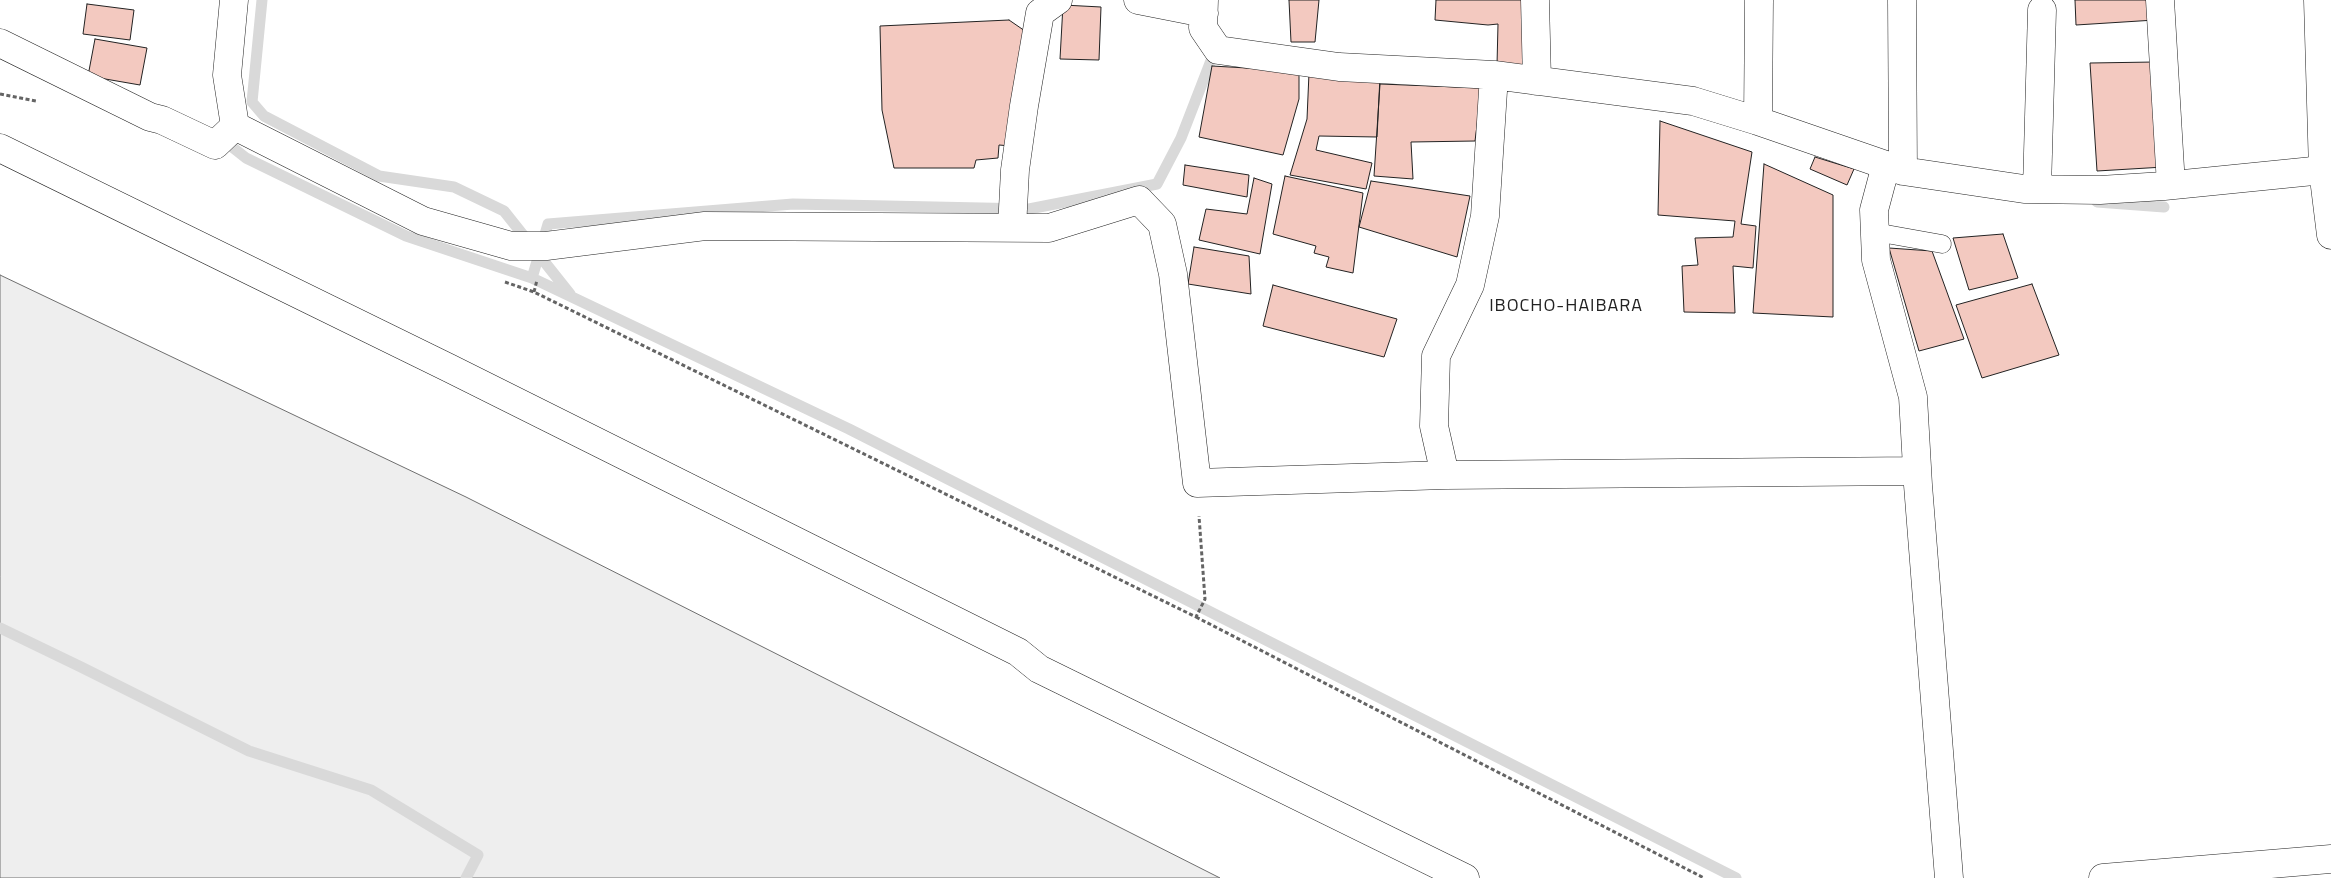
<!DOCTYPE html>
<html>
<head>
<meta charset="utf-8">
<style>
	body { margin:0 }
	canvas { display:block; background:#fff }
</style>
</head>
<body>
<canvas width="2331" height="878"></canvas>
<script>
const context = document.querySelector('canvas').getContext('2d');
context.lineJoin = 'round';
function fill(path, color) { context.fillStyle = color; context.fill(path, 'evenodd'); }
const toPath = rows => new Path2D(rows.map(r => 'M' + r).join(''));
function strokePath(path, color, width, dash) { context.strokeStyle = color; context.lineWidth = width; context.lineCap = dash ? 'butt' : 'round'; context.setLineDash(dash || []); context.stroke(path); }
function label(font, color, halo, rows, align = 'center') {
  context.font = font + ' "Titillium Web",sans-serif'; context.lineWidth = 4; context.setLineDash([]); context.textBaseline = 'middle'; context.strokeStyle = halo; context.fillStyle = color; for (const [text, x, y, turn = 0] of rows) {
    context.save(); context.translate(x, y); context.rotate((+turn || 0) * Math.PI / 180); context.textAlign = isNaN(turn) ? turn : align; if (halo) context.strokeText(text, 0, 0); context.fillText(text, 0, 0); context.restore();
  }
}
const green = toPath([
	[0,275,466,497,1220,878,0,878,0,275]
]);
fill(green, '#eee');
strokePath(green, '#6f6f6f', 1);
strokePath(toPath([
	[262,0,252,102,264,116,379,176,454,187,504,211,570,294],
	[222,139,246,158,406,236,532,278,849,429,1736,878],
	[2097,202,2164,207],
	[532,278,548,224,793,204,1029,209,1157,184,1181,138,1212,58,1222,59],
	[0,628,81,667,249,751,371,790,478,855,466,878]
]), '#d9d9d9', 11);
const building = toPath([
	[1289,0,1319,0,1315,42,1291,42,1289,0],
	[1436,0,1527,0,1527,66,1497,65,1498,24,1488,25,1435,20,1436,0],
	[2075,0,2154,0,2155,20,2076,25,2075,0],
	[87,4,134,10,130,40,83,34,87,4],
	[1063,5,1101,7,1099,60,1060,59,1063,5],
	[1009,20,1025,31,1011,146,999,145,998,158,976,160,974,168,894,168,882,110,880,26,1009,20],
	[95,39,147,48,140,85,88,76,95,39],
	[2155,62,2164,167,2097,171,2090,63,2155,62],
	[1212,66,1299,71,1299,99,1283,155,1199,137,1212,66],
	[1309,73,1380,77,1377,137,1319,136,1316,150,1372,163,1366,189,1290,175,1307,119,1309,73],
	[1380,84,1482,88,1475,141,1411,142,1413,179,1374,176,1380,84],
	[1660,121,1752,152,1741,224,1756,226,1753,268,1733,266,1735,313,1684,312,1682,266,1698,265,1695,238,1733,237,1735,221,1658,215,1660,121],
	[1815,157,1854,169,1847,185,1810,169,1815,157],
	[1764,164,1833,195,1833,317,1753,313,1764,164],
	[1185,165,1249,175,1247,197,1183,185,1185,165],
	[1285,176,1363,193,1353,273,1326,267,1329,257,1314,253,1316,246,1273,234,1285,176],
	[1254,178,1272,184,1260,254,1199,240,1206,209,1247,214,1254,178],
	[1371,181,1470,196,1457,257,1359,227,1371,181],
	[2003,234,2018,278,1969,290,1953,238,2003,234],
	[1194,247,1249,256,1251,294,1188,284,1194,247],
	[1889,248,1932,251,1964,339,1919,351,1889,248],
	[2032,284,2059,355,1982,378,1956,305,2032,284],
	[1273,285,1397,319,1384,357,1263,326,1273,285]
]);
fill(building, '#f3c9c0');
strokePath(building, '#222', 1);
const service = toPath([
	[1875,232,1942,244]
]);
const minor = toPath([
	[234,0,227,75,235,126],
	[1138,0,1204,13],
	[1204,0,1203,28,1218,50,1339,67,1494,75,1693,101,1758,121,1903,171,2024,189,2100,190,2164,186,2323,170],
	[1535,0,1537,81],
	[1902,0,1903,171],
	[2160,0,2171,185],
	[0,43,150,117,162,120,215,145,235,126],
	[1758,121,1759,0],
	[235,126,423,221,511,246,546,246,705,226,1049,228,1139,200,1162,224,1173,274,1197,483,1445,475,1917,471],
	[0,148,449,368,1018,652,1039,669,1465,878],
	[1886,165,1874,210,1876,260,1913,397,1918,485,1949,878],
	[2037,189,2042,10],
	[1012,228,1015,170,1024,106,1040,13,1058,0],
	[1445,475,1434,426,1436,356,1470,285,1485,216,1494,75],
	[2103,878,2331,859]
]);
const primary = toPath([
	[2318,0,2323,170,2331,235]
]);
strokePath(service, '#222', 19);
strokePath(minor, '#222', 29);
strokePath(primary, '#222', 29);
strokePath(toPath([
	[0,94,36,101],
	[505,282,534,292,1196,617,1205,599,1199,516],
	[534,292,537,280],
	[1196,617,1704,878]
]), '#646464', 3, [4, 2.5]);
strokePath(service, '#fff', 18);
strokePath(minor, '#fff', 28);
strokePath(primary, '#fff', 28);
context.letterSpacing = '1px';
label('18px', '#222', '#fff', [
	["IBOCHO-HAIBARA",1566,307]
]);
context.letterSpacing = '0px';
</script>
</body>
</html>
